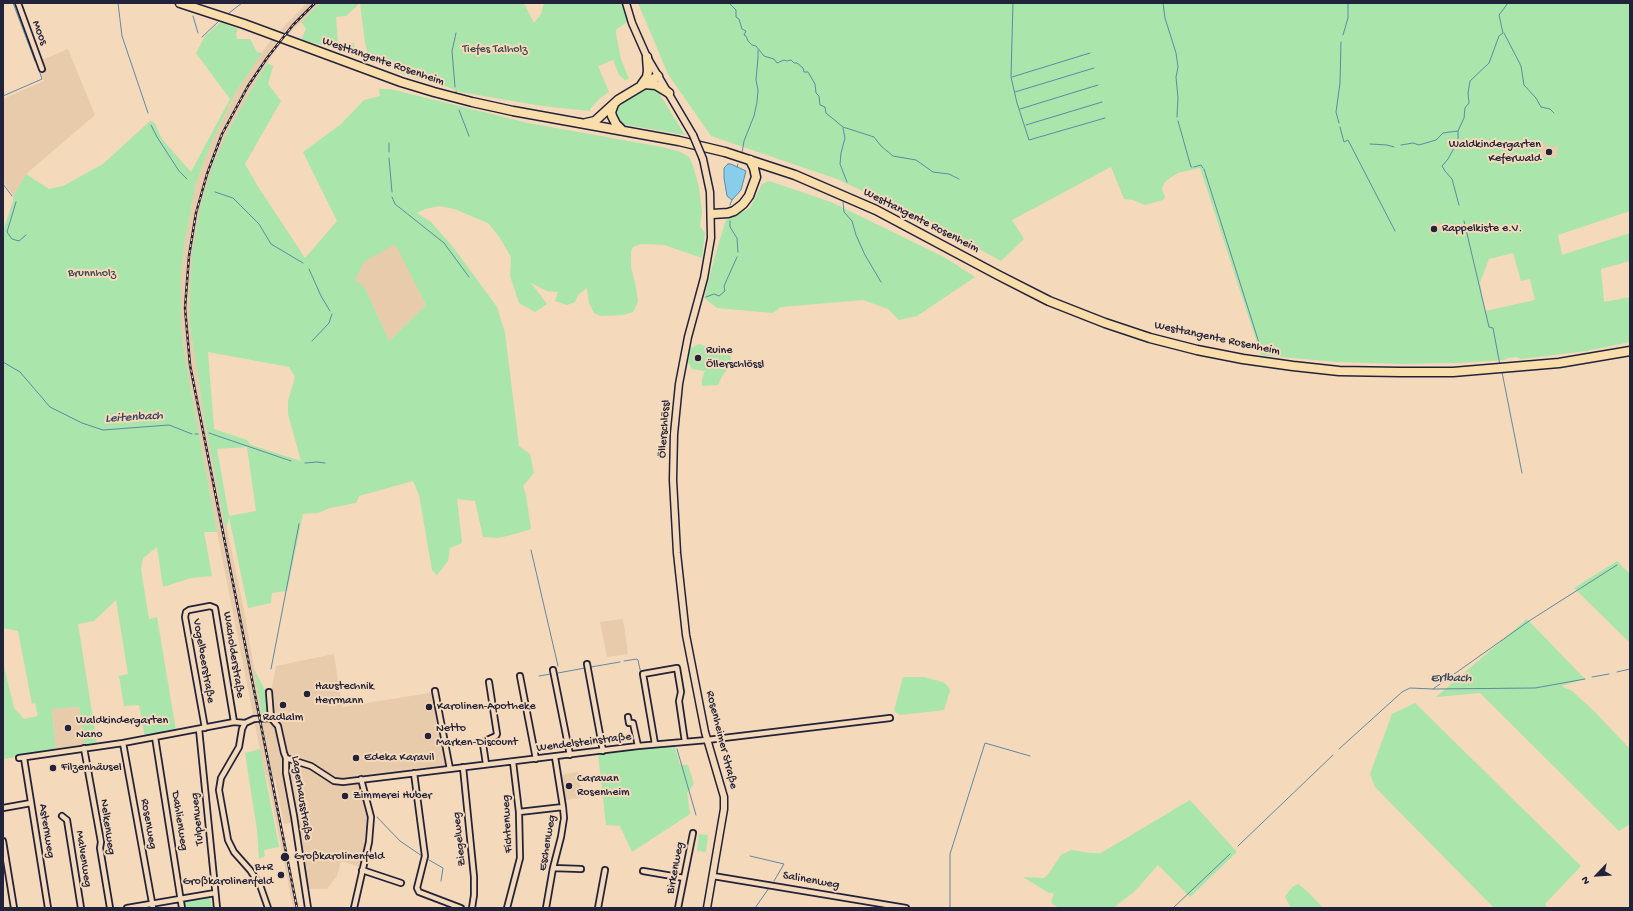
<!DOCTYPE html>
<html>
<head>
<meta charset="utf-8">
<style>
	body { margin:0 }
	#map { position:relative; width:1633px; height:911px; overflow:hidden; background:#f4d9bb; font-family:"Gochi Hand",sans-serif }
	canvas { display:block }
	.frame { position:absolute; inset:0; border:4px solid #22223b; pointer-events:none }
	.north { position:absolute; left:1577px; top:855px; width:40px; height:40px; -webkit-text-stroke:3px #f4d9bb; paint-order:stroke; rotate:245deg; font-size:11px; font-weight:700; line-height:16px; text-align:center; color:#22223b }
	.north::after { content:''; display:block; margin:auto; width:14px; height:18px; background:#22223b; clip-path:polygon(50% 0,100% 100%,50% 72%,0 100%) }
</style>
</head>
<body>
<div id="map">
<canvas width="1633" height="911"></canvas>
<div class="frame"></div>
<div class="north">N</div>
</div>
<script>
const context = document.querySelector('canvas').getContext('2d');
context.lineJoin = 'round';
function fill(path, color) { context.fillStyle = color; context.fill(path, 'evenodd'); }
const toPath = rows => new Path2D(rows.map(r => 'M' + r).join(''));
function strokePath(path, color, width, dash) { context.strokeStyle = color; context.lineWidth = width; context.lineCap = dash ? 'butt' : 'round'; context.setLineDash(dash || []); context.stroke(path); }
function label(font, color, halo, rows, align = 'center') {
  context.font = font + ' "Gochi Hand",sans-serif'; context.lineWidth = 4; context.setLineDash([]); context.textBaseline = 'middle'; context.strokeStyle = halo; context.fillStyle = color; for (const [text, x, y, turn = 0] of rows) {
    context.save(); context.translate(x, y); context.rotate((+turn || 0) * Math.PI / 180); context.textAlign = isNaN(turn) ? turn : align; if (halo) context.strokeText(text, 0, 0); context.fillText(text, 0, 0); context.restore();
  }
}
fill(toPath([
	[307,3,320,3,284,39,267,63,248,95,226,135,190,289,190,327,206,428,244,610,263,721,268,721,272,715,271,692,276,666,334,654,342,707,436,692,450,769,361,779,371,817,363,868,341,861,337,876,327,889,305,889,297,822,284,824,275,779,273,779,297,901,299,901,299,908,293,908,267,775,265,775,217,532,185,358,181,326,181,274,185,240,196,183,210,146,237,90,270,41],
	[68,49,95,115,26,174,13,196,3,181,3,99,44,81,40,70,45,68,42,60],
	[1541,142,1558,146,1556,156,1554,158,1540,156],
	[1435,221,1444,225,1444,230,1437,232,1434,235,1429,232],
	[395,243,426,305,389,341,365,288,354,281,364,262],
	[623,619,628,654,607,657,600,622],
	[79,707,85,746,56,751,52,709],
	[578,772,583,797,566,800,560,775]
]), '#e7cbab');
fill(toPath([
	[320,3,356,3,358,5,346,16,336,17,338,43,354,43,355,53,301,40,306,29,301,22],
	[360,3,524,3,534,23,541,14,544,3,623,3,628,21,616,30,616,34,621,59,629,79,625,80,619,75,613,60,598,66,609,92,600,98,591,108,590,111,542,106,460,92,448,87,402,74,382,61,368,55,365,43],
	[638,3,1630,3,1630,211,1558,235,1562,255,1630,233,1630,261,1601,269,1604,302,1630,297,1630,342,1586,351,1521,359,1517,357,1508,358,1504,360,1457,363,1401,364,1337,362,1261,355,1200,168,1178,173,1167,180,1164,183,1162,189,1165,197,1163,200,1145,205,1133,200,1124,199,1111,167,1012,220,1024,239,1001,261,933,224,837,179,711,136,668,74],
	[1542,142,1550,147,1558,146,1556,156,1554,158,1540,156],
	[1435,222,1444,225,1444,229,1438,228,1434,235,1429,231],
	[1513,253,1521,281,1530,279,1535,300,1485,311,1480,283,1489,259],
	[221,22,238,29,236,34,237,39,250,39,257,52,262,53,237,90,229,106,210,146,196,183,185,240,181,274,181,326,185,358,217,532,204,532,212,576,191,578,163,587,157,547,143,558,141,569,149,619,157,617,176,731,145,737,139,705,124,706,119,676,128,674,116,600,94,621,78,624,97,744,85,746,79,707,52,709,56,751,3,759,3,662,14,708,24,719,38,716,35,703,32,704,18,631,3,628,3,231,13,201,13,196,26,174,49,189,63,186,103,164,150,121,154,122,162,139,191,172,230,99,196,53,205,36],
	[267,63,273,66,268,84,281,101,245,164,259,188,305,258,337,221,303,152,341,124,364,100,380,96,379,89,390,89,528,123,662,147,681,152,689,157,693,166,699,187,702,212,700,226,705,233,702,258,664,245,641,244,633,247,631,252,631,267,636,287,638,302,633,312,623,315,600,316,594,313,589,303,587,288,579,294,575,302,567,305,555,301,558,292,547,291,531,283,547,304,535,312,519,303,510,276,511,257,500,238,488,223,454,209,440,206,425,209,417,213,431,222,453,247,497,307,505,333,519,446,530,454,534,473,523,486,526,495,531,529,515,534,498,538,483,537,475,501,457,499,462,543,450,548,448,561,437,575,432,570,419,495,413,481,359,496,356,503,330,508,318,513,303,514,287,591,272,593,271,603,248,608,229,517,226,530,206,428,190,327,190,289,192,254,200,208,212,167,226,135,248,95],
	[395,244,426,305,389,341,365,288,355,280,364,262],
	[208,352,289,367,295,377,288,401,288,414,301,461,251,445,247,440,214,429],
	[247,447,256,511,229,516,217,449],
	[647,87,655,89,659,93,685,135,621,124,616,120,614,114,615,108],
	[769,181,831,202,944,257,975,277,917,316,899,320,888,309,863,300,781,307,773,313,717,308,704,298,715,256,726,220,750,208,762,184],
	[699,344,728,353,731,357,731,367,723,374,718,385,702,386,702,379,705,371,692,369,688,362,689,353,691,348],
	[1617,561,1630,574,1630,643,1574,588],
	[1527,619,1585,679,1561,686,1572,691,1595,712,1630,749,1630,824,1619,831,1480,693,1436,697],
	[254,669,267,694,268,712,262,715],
	[903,677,924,677,943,682,948,686,950,691,944,710,900,715,894,711],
	[1415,703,1581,866,1545,904,1548,908,1494,908,1375,787,1370,774,1392,714],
	[674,744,680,765,688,765,694,784,687,793,690,814,632,852,620,826,606,825,598,754],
	[260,749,279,847,264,850,265,856,259,859,257,830,245,753],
	[1190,800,1237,852,1190,897,1158,865,1134,892,1113,908,1059,908,1051,903,1054,893,1049,893,1023,877,1044,878,1049,873,1061,855,1071,850,1091,853,1101,853],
	[699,834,708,835,706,852,697,851],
	[1298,884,1309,893,1323,908,1291,908,1285,897,1292,887],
	[210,897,212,908,185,908,184,900]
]), '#aae5ab');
const water = toPath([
	[728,164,731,164,746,171,741,190,732,200,727,196,724,178,724,168,728,164]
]);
fill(water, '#88ceea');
strokePath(water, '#5f89a4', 1);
strokePath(toPath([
	[13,3,35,61],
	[118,3,122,36,148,113],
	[729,3,736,10,736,17,739,19,742,29,746,31,744,35,746,36,748,41,752,45,756,46,764,56,774,59,777,63,784,60,787,61,791,60,794,63,797,63,803,68,804,72,808,72,815,84,816,93,819,96,820,105,825,107,826,113,843,127,874,137,881,146,893,156,916,160,933,172,949,174,959,179],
	[1013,3,1011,77,1017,103,1029,140,1105,118],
	[1163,3,1165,18,1176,53,1178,67,1176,77,1178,98,1177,117],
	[229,13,242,3],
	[193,16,198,33],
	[1504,33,1521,66,1524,85,1536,98,1541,107,1550,109,1554,113],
	[1343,35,1348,18,1348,3],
	[202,37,218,22],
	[1012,77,1090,53],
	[455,87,452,51,456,33],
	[456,91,456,93],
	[1015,92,1094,68],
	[3,96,42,79,39,70],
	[1020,109,1098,85],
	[459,110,469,136],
	[1178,121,1191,167,1192,167],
	[1339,123,1336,112,1340,83,1341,42],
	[151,125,157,137,179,171,187,179],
	[1026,125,1102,102],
	[1340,127,1344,142,1348,140,1395,231],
	[843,128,845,138,841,153,840,164,847,182],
	[389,143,389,152],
	[1370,144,1387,145,1394,147],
	[1401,145,1413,143,1419,145,1436,140,1443,133,1458,131],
	[742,153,744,141,754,116,757,102,758,90,756,80,758,57,758,50],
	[389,158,392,192],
	[737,167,738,164],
	[1194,167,1201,165,1203,168],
	[1204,169,1260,346],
	[3,184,12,196],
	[215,192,233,198,259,224,271,244,303,263],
	[392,197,395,204,444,243,469,277],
	[16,202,7,232,12,239,19,241,26,235],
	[843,202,844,212,852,221,856,235,865,255,881,282],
	[730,205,732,200],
	[1459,205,1452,179,1445,171,1442,166,1448,159,1458,141,1458,131,1464,118,1465,108,1469,103,1468,93,1470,81,1489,63,1499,36,1503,33,1499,15,1508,3],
	[730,221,730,227,737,238,738,252],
	[1464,221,1489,327,1493,328,1500,365],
	[309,269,321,296,330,311],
	[706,297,714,294,719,296,725,291,724,286,737,257],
	[312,341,329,323,332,314],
	[3,362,20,372,50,407,82,423,103,430,169,425,192,434],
	[1502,372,1522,473],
	[209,433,291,461],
	[195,434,198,434],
	[305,463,317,462,325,463],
	[531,550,558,666],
	[624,661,637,659,638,660,641,674],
	[591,667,620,662],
	[271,669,299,524],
	[1617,672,1630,669],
	[558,673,585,668],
	[539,676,551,674],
	[1592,677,1609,674],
	[1433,689,1529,621,1617,565],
	[653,747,674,746],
	[677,749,696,815],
	[1339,749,1402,692,1410,688,1433,689,1535,688,1585,679],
	[377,817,400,841,422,856],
	[1238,846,1333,755],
	[750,856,784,864,774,881],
	[429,860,443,868,441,881],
	[755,908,769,888],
	[950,908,950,854,985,743,1030,756],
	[1173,908,1230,854]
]), '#5f89a4', 1);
const street = toPath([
	[18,3,42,69],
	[587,664,603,751],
	[553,670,570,755],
	[520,676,536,759],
	[435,691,450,769],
	[269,692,271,718],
	[628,717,629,723,633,723,638,746],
	[271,718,278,726,284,753,286,758,286,773,294,816,308,908],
	[205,728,185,617,186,612,189,610,210,606,215,608,234,722],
	[199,729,217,908],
	[155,737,182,908],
	[123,743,153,908],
	[655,744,643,674,677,668,681,692,679,701,685,742],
	[84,748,101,842,100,848,110,908],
	[19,758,123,743,234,722,245,723],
	[24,758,48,908],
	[286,758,311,766,334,781,343,782,638,746,707,740,890,718],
	[486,764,483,744,485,741,496,736,497,734,489,682],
	[463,767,474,877,474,895,472,908],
	[414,773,425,856,417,888,419,892,461,908],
	[3,808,31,803],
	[519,812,563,807],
	[62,816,67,820,81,908],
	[3,841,14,908],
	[553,868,581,869],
	[362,870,401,883],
	[643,871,684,878],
	[713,876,906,908],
	[127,908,215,893],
	[268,908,260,885,250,870,234,852,228,840,219,790,221,778,239,747,242,729,245,723,254,719,271,718],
	[354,908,369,842,371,817,361,779],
	[507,908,520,858,519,812,513,762],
	[546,908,553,868,561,837,564,818,563,807,555,757],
	[598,908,605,870],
	[678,908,693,833]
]);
const secondary = toPath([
	[626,3,632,23,647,57,693,135],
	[703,159,710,192,711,238,704,278,688,337,679,384,674,434,673,480,677,553,686,635,705,732,724,797,724,809,707,908]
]);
const highway = toPath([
	[180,3,244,24,401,82,434,92,472,102,513,111,679,141,725,152,795,175,876,210,998,275,1049,301,1105,323,1150,338,1197,350,1243,359,1293,366,1339,371,1400,372,1453,372,1559,363,1630,351],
	[642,84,647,77,648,71,647,57],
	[644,84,656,85,669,93],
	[614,104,611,112,612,116,616,124,622,130],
	[586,123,595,121,618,100,658,76],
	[712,214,728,213,734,211,743,204,749,196,756,177,754,168,750,160]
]);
strokePath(street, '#22223b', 8);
strokePath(secondary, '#22223b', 9);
strokePath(highway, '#22223b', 11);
strokePath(street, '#f4d9bb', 4.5);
strokePath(secondary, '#f4d9bb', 6);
strokePath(highway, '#f9ddab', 8);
const rail = toPath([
	[297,908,190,365,185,308,189,256,196,213,207,174,222,134,248,86,267,58,293,25,315,3]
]);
strokePath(rail, '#22223b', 2.5);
strokePath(rail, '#f4d9bb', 1, [3]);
const secondaryBridge = toPath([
	[693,135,703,159]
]);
strokePath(secondaryBridge, '#22223b', 9, []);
strokePath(secondaryBridge, '#f4d9bb', 6);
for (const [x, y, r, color] of [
	[1549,152,4,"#22223b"],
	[1434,229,4,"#22223b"],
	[698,358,4,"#22223b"],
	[307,694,4,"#22223b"],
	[283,705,4,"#22223b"],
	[429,707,4,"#22223b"],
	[68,728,4,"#22223b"],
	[428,736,4,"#22223b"],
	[356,758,4,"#22223b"],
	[53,768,4,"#22223b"],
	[569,786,4,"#22223b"],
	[345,796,4,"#22223b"],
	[285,857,5,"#22223b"],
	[281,875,4,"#22223b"]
]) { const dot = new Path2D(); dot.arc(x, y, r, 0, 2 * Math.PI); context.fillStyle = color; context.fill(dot); strokePath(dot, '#f4d9bb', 1.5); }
label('12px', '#22223b', '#f4d9bb', [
	["Moos",39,33,69],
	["Westtangente Rosenheim",383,62,19],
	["Westtangente Rosenheim",921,221,27],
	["Westtangente Rosenheim",1217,339,12],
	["Öllerschlössl",665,429,-86],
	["Wacholderstraße",233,655,81],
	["Vogelbeerstraße",203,661,80],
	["Rosenheimer Straße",721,740,76],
	["Wendelsteinstraße",584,743,-7],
	["Lagerhausstraße",301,798,81],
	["Tulpenweg",198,819,-96],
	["Dahlienweg",179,821,81],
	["Rosenweg",148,824,80],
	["Fichtenweg",508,824,-93],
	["Nelkenweg",107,827,82],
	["Asternweg",46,831,81],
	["Ziegelweg",460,839,-96],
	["Eschenweg",548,843,-80],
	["Malvenweg",83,859,81],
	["Birkenweg",676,868,-79],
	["Salinenweg",811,881,10]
]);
label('12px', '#3d4951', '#f4d9bb', [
	["Tiefes Talholz",495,50],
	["Brunnholz",92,274]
]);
label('12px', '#22223b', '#f4d9bb', [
	["Waldkindergarten",1541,145,"right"],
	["Keferwald",1541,159,"right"],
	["Rappelkiste e.V.",1442,229],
	["Ruine",706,351],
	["Öllerschlössl",706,365],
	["Haustechnik",315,687],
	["Herrmann",315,701],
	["Karolinen-Apotheke",437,707],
	["Radlalm",283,718,"center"],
	["Waldkindergarten",76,721],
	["Nano",76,735],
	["Netto",436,729],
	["Marken-Discount",436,743],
	["Edeka Karavil",364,758],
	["Filzenhäusel",61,768],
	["Caravan",577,779],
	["Rosenheim",577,793],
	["Zimmerei Huber",353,796],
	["Großkarolinenfeld",294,857],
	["B+R",273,868,"right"],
	["Großkarolinenfeld",273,882,"right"]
], 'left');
label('italic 13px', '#36445e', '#f4d9bb', [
	["Leitenbach",134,418,-3],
	["Erlbach",1451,679]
]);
</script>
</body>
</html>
